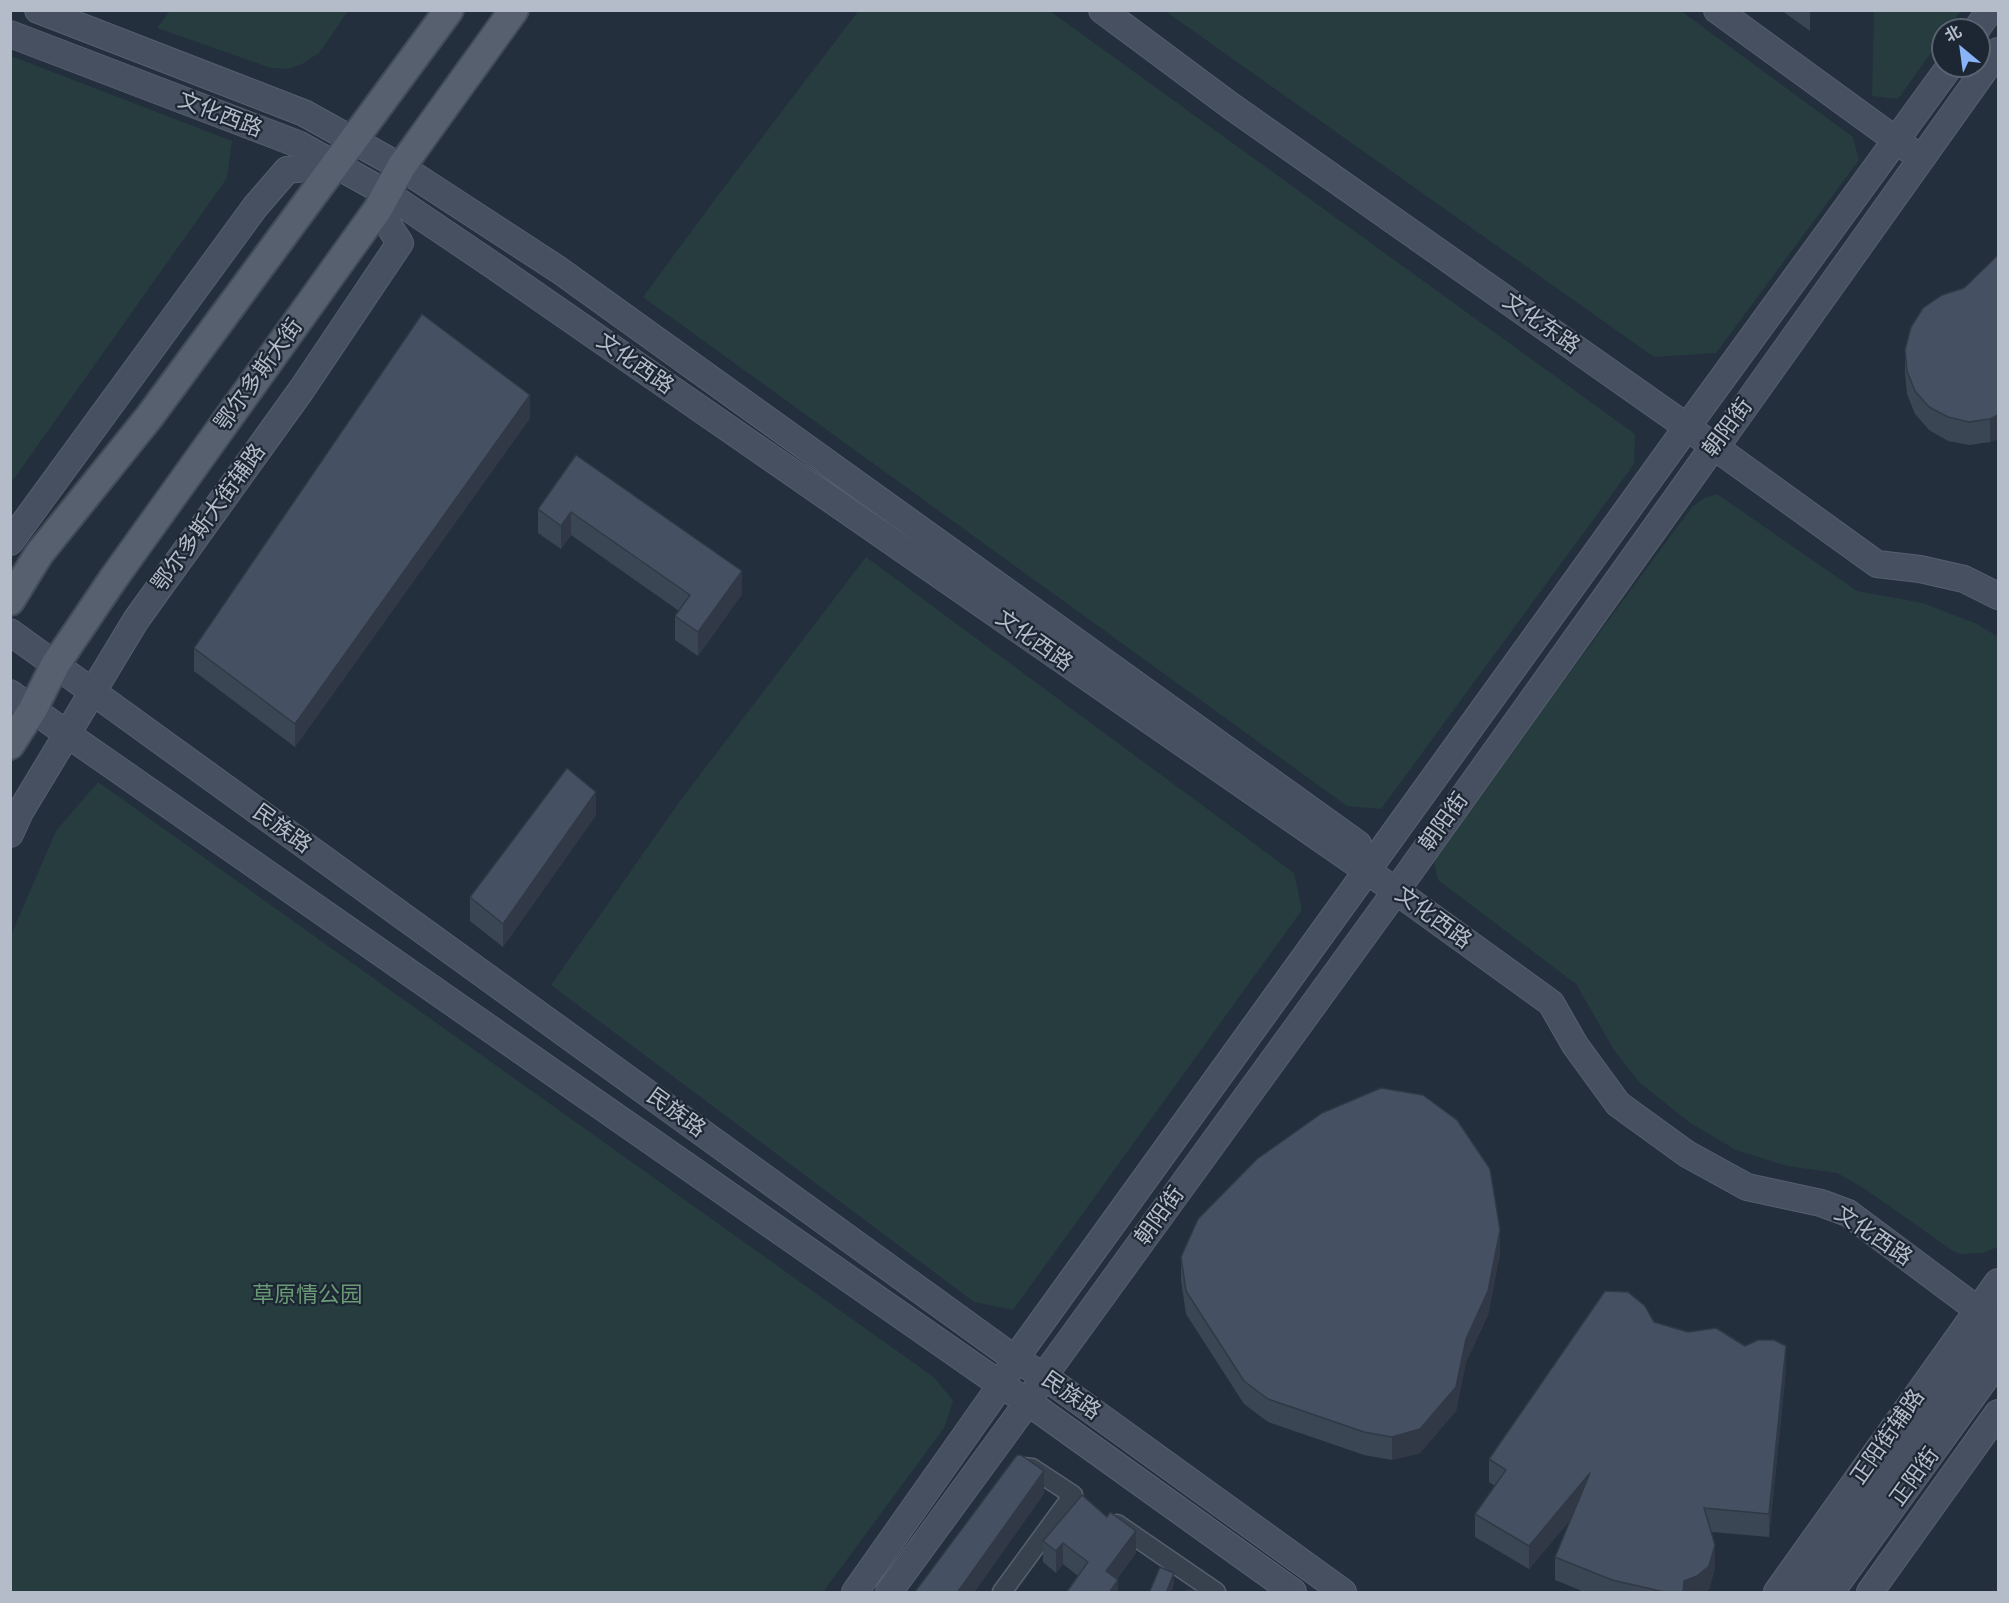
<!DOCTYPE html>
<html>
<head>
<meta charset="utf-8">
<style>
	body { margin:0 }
	#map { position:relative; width:2009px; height:1603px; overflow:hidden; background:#242f3e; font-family:Figtree,"Noto Sans SC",sans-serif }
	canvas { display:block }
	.frame { position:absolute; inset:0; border:12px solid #b4bcc9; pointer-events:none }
	.north { position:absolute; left:1931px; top:18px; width:60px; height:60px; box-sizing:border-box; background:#1d2633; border:2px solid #59626f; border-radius:50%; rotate:331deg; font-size:16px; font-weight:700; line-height:24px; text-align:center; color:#b4bcc9 }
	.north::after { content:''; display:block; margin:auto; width:21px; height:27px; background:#8ab4f8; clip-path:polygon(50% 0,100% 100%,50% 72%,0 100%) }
</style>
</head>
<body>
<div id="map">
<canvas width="2009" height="1603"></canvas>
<div class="frame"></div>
<div class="north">北</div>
</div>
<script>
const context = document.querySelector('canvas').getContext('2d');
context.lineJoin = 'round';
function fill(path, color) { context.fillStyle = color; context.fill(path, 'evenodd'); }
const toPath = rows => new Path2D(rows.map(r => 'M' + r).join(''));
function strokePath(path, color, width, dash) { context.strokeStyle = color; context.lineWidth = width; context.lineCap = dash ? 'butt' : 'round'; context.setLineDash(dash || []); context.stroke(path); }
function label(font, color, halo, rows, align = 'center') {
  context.font = font + ' Figtree,"Noto Sans SC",sans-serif'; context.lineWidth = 4.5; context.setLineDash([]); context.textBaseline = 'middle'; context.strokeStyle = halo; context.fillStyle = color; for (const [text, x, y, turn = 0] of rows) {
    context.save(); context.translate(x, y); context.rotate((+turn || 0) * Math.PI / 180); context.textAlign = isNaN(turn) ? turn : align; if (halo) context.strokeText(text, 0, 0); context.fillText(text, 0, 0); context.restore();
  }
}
fill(toPath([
	[859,10,1050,11,1635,434,1634,464,1381,809,1347,806,643,297,716,198],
	[170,11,170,10,348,11,319,53,302,64,288,69,271,68,157,28],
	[1165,11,1681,11,1853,137,1859,160,1716,353,1654,357],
	[1874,11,1961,11,1947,30,1943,30,1943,36,1898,99,1872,96],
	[11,56,232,141,227,178,11,483],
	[1717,494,1857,591,1923,603,1977,624,1998,637,1998,1247,1982,1253,1960,1254,1953,1251,1865,1189,1837,1173,1787,1166,1736,1150,1689,1122,1640,1083,1614,1050,1576,984,1438,880,1434,862,1548,702,1692,507,1704,498],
	[866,557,1294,873,1302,910,1013,1310,974,1302,551,985,680,801],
	[98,782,935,1378,953,1401,944,1428,823,1592,11,1592,11,935,56,831]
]), '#263c3f');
const street = toPath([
	[1117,1524,1216,1592],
	[1002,1592,1073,1495,1032,1468,1023,1467]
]);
const secondary = toPath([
	[38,10,304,113,401,167,559,270,1358,844],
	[1102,10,1231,106,1687,427,1877,564,1920,569,1964,579,1998,596],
	[1717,10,1908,149],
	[1976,30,1990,10],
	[10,34,298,144,386,193,494,266,1396,891,1551,1003,1575,1045,1618,1104,1687,1154,1747,1187,1821,1203,1848,1213,1978,1310,1998,1322],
	[10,542,255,207,287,170,336,165],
	[10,632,1015,1359,1044,1376,1343,1592],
	[10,693,67,734,1001,1385,1028,1402,1293,1592],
	[10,834,20,812,136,620,302,389,400,243,378,209],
	[855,1592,1001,1385,1015,1359,1687,427,1950,66],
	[889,1592,1028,1402,1044,1376,1396,891,1713,447,1724,436,1998,51],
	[1777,1592,1998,1282],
	[1806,1592,1998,1327],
	[1831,1592,1998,1361],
	[1870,1592,1998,1413]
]);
const primary = toPath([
	[10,601,39,554,150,416,449,10],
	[10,745,33,709,55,665,113,579,360,234,378,209,401,167,514,10]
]);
strokePath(street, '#565f6c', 21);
strokePath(secondary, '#565f6c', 28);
strokePath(primary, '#414a57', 32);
strokePath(street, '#38414e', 18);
strokePath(secondary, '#465061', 26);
strokePath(primary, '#56606e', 28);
fill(toPath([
	[1781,10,1810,10,1810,31],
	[1998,255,1990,442,1969,445,1948,441,1929,430,1915,414,1907,394,1905,373,1905,350,1964,288],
	[530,418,295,747,194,671,194,648],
	[576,455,742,594,698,656,675,640,675,616,679,611,571,535,561,549,538,533,538,509],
	[596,815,503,947,470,921,470,897],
	[1500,1254,1488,1315,1466,1362,1456,1411,1420,1453,1392,1460,1364,1455,1268,1422,1244,1404,1186,1314,1181,1281,1181,1257],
	[1654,1322,1688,1332,1786,1369,1769,1537,1712,1532,1715,1568,1709,1589,1705,1593,1587,1593,1555,1580,1555,1557,1571,1519,1529,1569,1475,1537,1475,1514,1495,1486,1489,1482,1489,1459],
	[1043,1541,1136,1553,1117,1579,1118,1593,1078,1576,1063,1564,1056,1573,1043,1562]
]), '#3b4654');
fill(toPath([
	[530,395,530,418,295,747,295,724],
	[1998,415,1998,439,1990,442,1990,419],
	[571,512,571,535,561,549,561,526],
	[742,571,742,594,698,656,698,632],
	[596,792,596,815,503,947,503,924],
	[1500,1230,1500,1254,1488,1315,1466,1362,1456,1411,1420,1453,1392,1460,1392,1437,1466,1339],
	[1786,1346,1786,1369,1769,1537,1769,1514],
	[1044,1471,1044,1494,974,1593,957,1593],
	[1590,1473,1590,1496,1529,1569,1529,1546],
	[1136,1531,1136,1553,1106,1593,1106,1571],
	[1063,1543,1063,1564,1056,1573,1056,1551],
	[1715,1545,1715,1568,1709,1589,1705,1593,1683,1593,1684,1581],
	[1174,1573,1174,1584,1171,1593,1166,1593],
	[1118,1580,1118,1593,1109,1593]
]), '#303945');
const building = toPath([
	[1998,255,1998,415,1990,419,1969,422,1948,417,1929,407,1915,391,1907,371,1905,350,1911,327,1923,308,1942,295,1964,288,1998,255],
	[422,314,530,395,295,724,194,648,422,314],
	[576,455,742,571,698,632,675,616,690,595,571,512,561,526,538,509,576,455],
	[567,768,596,792,503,924,470,897,567,768],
	[1381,1088,1423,1095,1457,1120,1490,1169,1500,1230,1488,1291,1466,1339,1456,1387,1420,1429,1392,1437,1364,1432,1268,1399,1244,1381,1186,1291,1181,1257,1198,1219,1257,1159,1322,1113,1381,1088],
	[1605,1291,1628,1292,1645,1306,1654,1322,1688,1332,1716,1328,1745,1346,1758,1340,1774,1340,1786,1346,1769,1514,1704,1508,1715,1545,1709,1566,1697,1576,1684,1581,1683,1593,1669,1593,1612,1580,1555,1557,1590,1473,1529,1546,1475,1514,1506,1470,1489,1459,1605,1291],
	[1017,1455,1021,1455,1044,1471,957,1593,914,1593,1017,1455],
	[1082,1495,1107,1517,1110,1512,1136,1531,1106,1571,1118,1580,1109,1593,1066,1593,1088,1562,1063,1543,1056,1551,1043,1541,1082,1495],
	[1160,1567,1174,1573,1166,1593,1149,1593,1160,1567],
	[1187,1590,1208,1593,1186,1593,1187,1590]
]);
fill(building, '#455162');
strokePath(building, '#303945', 1.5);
label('22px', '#b4bcc9', '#1d2633', [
	["文化西路",220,115,21],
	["文化东路",1541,324,35],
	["文化西路",635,364,35],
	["鄂尔多斯大街",259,375,-54],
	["朝阳街",1728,428,-53],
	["鄂尔多斯大街辅路",209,518,-54],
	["文化西路",1034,641,35],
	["朝阳街",1444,822,-54],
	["民族路",282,829,36],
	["文化西路",1433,918,36],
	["民族路",676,1113,36],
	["朝阳街",1160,1216,-54],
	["文化西路",1873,1236,34],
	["民族路",1071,1396,35],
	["正阳街辅路",1888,1437,-55],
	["正阳街",1915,1477,-54]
]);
label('22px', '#6b9a76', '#1d2633', [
	["草原情公园",307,1296]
]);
</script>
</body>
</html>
